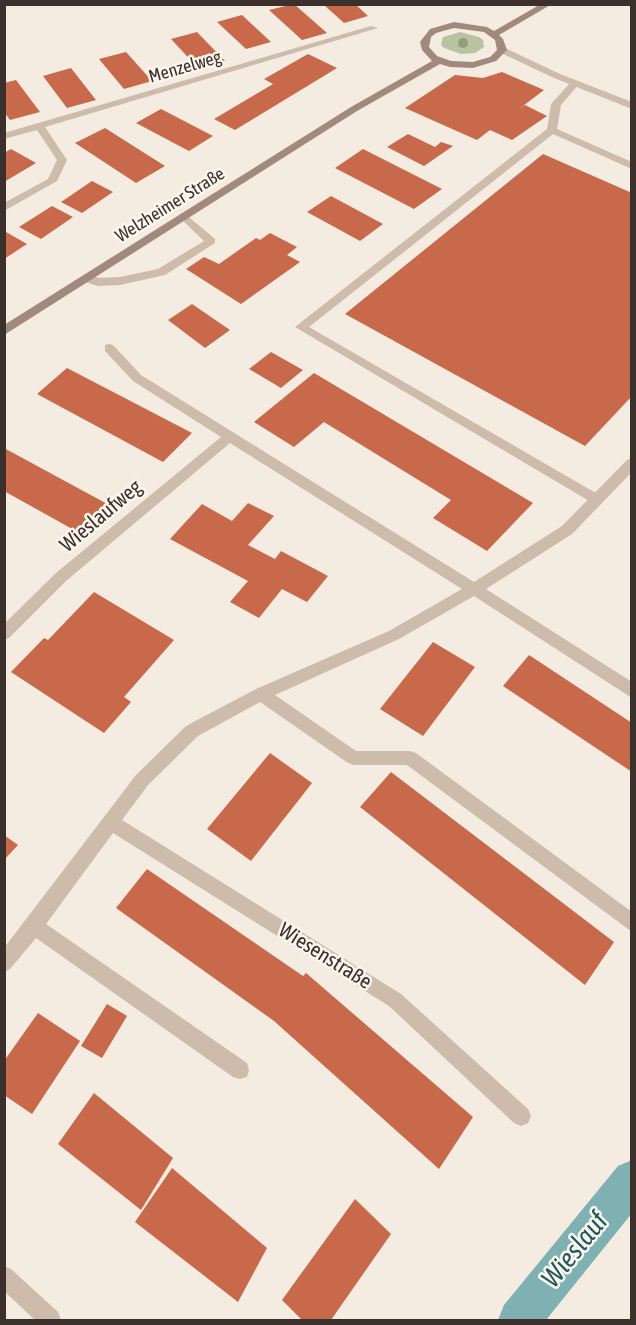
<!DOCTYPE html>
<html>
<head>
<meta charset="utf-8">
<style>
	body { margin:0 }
	#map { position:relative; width:636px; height:1325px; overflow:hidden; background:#f4ebe1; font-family:"Asap Condensed",sans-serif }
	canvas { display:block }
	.frame { position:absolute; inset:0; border:6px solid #3b302b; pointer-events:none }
</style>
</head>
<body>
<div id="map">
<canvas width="636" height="1325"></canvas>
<div class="frame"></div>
</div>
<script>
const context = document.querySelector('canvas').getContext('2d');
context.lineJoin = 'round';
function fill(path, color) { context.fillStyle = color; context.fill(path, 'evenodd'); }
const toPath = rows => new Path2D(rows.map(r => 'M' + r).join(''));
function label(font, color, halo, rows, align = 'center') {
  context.font = font + ' "Asap Condensed",sans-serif'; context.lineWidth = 5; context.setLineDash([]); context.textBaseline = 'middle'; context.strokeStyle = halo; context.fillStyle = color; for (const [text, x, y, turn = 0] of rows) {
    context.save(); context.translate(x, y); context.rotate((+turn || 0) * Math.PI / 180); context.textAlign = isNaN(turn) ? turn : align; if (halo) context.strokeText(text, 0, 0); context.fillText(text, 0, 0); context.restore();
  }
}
fill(toPath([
	[460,32,479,37,483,40,484,47,475,53,461,54,444,48,441,45,443,37]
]), '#b8c4a0');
fill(toPath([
	[632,1160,632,1213,546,1320,498,1320,504,1305,618,1166,632,1160]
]), '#7fb0b2');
fill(toPath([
	[294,4,327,33,302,40,269,10],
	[323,4,355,4,368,16,344,23],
	[242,15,271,42,246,49,217,22],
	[197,32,225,61,198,68,171,39],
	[126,52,152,81,124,89,99,59],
	[308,54,337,68,235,130,214,119,273,84,264,79],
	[71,68,96,100,67,108,43,76],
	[502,72,544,90,519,109,525,105,547,116,512,140,490,130,477,140,405,108,455,75,483,78],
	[16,80,40,112,10,120,4,112,4,83],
	[161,109,213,136,189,151,136,123],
	[105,128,165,166,136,183,75,143],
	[408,134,435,147,441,142,453,146,424,166,387,147],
	[11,149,36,163,4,182,4,153],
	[363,149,442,189,414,209,335,168],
	[543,154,632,193,632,396,585,446,345,314],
	[92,181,113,192,82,213,61,202],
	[331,196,383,224,360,241,307,212],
	[52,206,73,217,41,239,19,227],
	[6,232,27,244,4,259,4,233],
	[270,233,297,247,287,255,300,262,241,304,186,269,204,257,219,264,256,238,260,240],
	[192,304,230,330,205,348,168,320],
	[271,352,303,370,281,388,249,369],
	[67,368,192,433,163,462,37,394],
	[314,373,533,503,487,551,433,518,451,500,324,422,294,447,254,422],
	[4,448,111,506,83,535,4,491],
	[248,503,274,516,248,545,275,559,281,551,328,576,307,602,282,589,259,618,230,602,248,581,170,539,202,504,232,521],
	[94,592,174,640,124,697,131,702,104,733,11,672,44,638,48,640],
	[433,642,475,667,423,736,380,709],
	[529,655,632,723,632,772,503,686],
	[270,753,312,783,251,861,207,829],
	[391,772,614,942,585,985,360,807],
	[4,835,18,845,4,860],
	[147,869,303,976,306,973,473,1117,439,1169,274,1021,116,908],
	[107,1004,127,1016,102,1058,81,1046],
	[38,1013,80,1041,32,1114,4,1095,4,1061],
	[94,1093,173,1158,141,1210,58,1144],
	[172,1168,267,1248,238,1302,135,1222],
	[355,1199,391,1234,331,1320,302,1320,282,1300]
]), '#c8694b');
fill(toPath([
	[572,81,580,83,561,105,557,129,632,162,632,169,553,134,309,327,601,496,603,500,601,504,596,505,295,327,547,129,551,104,572,81],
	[184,213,215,239,215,243,165,275,120,285,98,286,82,281,80,278,86,274,99,278,120,277,158,269,204,241,180,218,180,214,184,213]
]), '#cdbbac');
fill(toPath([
	[371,26,378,28,45,127,67,160,57,181,4,211,4,203,48,179,57,160,37,130,4,139,4,133,371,26],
	[499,48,505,48,560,74,632,102,632,109,554,78,499,52,499,48],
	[109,344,113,345,141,375,474,582,562,526,627,460,632,458,632,472,572,534,486,589,632,682,632,698,474,596,399,639,275,695,356,751,410,751,416,753,632,912,632,932,407,765,354,765,348,763,260,702,198,736,148,785,122,820,401,994,528,1109,531,1116,528,1123,521,1126,514,1123,389,1006,113,833,46,924,247,1063,249,1070,247,1077,240,1079,233,1077,36,938,10,969,4,972,4,948,136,775,186,726,256,689,389,631,462,589,230,443,66,581,9,638,4,640,4,624,56,573,221,437,133,381,105,351,105,345,109,344],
	[4,1266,11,1269,58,1312,61,1320,35,1320,4,1291,4,1266]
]), '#cdbbac');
fill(toPath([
	[541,4,552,4,499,35,503,39,507,50,496,61,473,68,450,67,440,64,357,111,4,335,4,325,351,107,432,61,422,50,420,42,430,29,454,22,487,27,494,31,541,4],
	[454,28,484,32,495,40,497,50,490,57,473,62,451,61,437,56,429,47,431,37,436,33,454,28]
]), '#a18a7d');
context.fillStyle = '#969b7f';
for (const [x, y] of [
	[463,43]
]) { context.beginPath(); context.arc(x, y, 5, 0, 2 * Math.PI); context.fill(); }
label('18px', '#3b302b', '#fbf5ee', [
	["Menzelweg",185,67,-16],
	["Welzheimer Straße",170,205,-32]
]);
label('21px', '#3b302b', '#fbf5ee', [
	["Wieslaufweg",101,516,-40],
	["Wiesenstraße",325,956,32]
]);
label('italic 27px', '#1f5a5e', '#fbf5ee', [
	["Wieslauf",575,1250,-51]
]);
</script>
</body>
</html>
